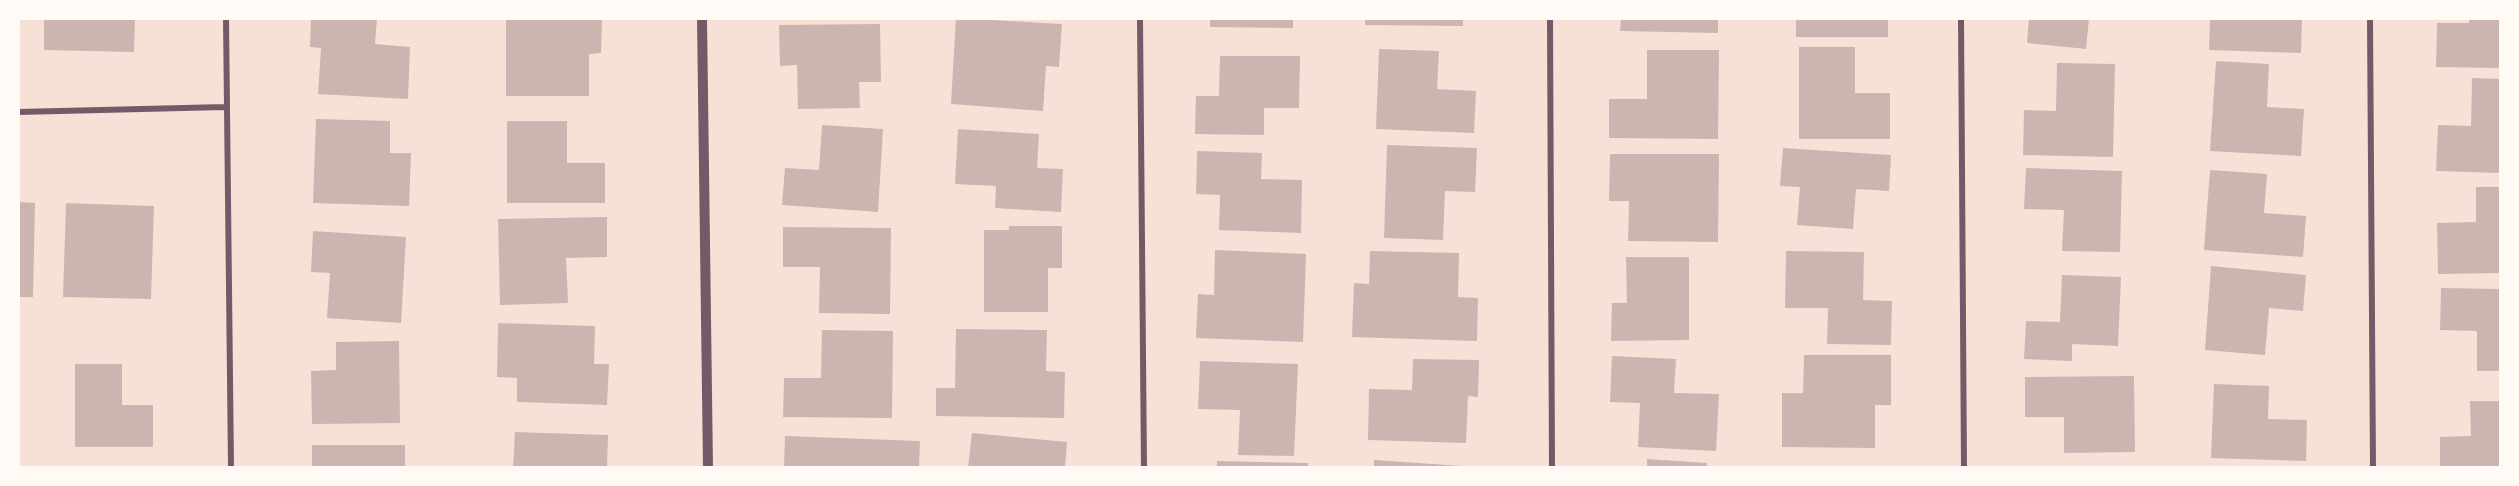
<!DOCTYPE html>
<html>
<head>
<meta charset="utf-8">
<style>
	body { margin:0 }
	#map { position:relative; width:2519px; height:486px; overflow:hidden; background:#f7e1d7; font-family:"Titillium Web",sans-serif }
	canvas { display:block }
	.frame { position:absolute; inset:0; border:20px solid #fffaf5; pointer-events:none }
</style>
</head>
<body>
<div id="map">
<canvas width="2519" height="486"></canvas>
<div class="frame"></div>
</div>
<script>
const context = document.querySelector('canvas').getContext('2d');
context.lineJoin = 'round';
function fill(path, color) { context.fillStyle = color; context.fill(path, 'evenodd'); }
const toPath = rows => new Path2D(rows.map(r => 'M' + r).join(''));
function strokePath(path, color, width, dash) { context.strokeStyle = color; context.lineWidth = width; context.lineCap = dash ? 'butt' : 'round'; context.setLineDash(dash || []); context.stroke(path); }
fill(toPath([
	[44,18,135,18,134,52,44,50],
	[311,18,377,18,375,44,410,47,408,99,318,94,321,48,310,47],
	[506,18,602,18,601,53,589,54,589,96,506,96],
	[956,18,1062,24,1059,67,1046,66,1043,111,951,104],
	[1210,18,1293,18,1293,28,1210,27],
	[1365,18,1463,18,1463,26,1365,25],
	[1621,18,1718,18,1718,33,1620,31],
	[1796,18,1888,18,1888,37,1796,37],
	[2029,18,2089,18,2086,49,2027,43],
	[2210,18,2302,18,2301,53,2209,50],
	[2469,18,2501,18,2501,68,2436,67,2437,23,2469,23],
	[880,24,881,82,859,82,860,108,798,109,797,65,780,66,779,25],
	[1799,47,1855,47,1855,93,1890,93,1890,139,1799,139],
	[1379,49,1439,51,1437,89,1476,91,1474,133,1376,129],
	[1647,50,1719,50,1718,139,1609,138,1609,99,1647,99],
	[1220,56,1300,56,1299,108,1264,108,1264,135,1195,134,1196,96,1219,96],
	[2216,61,2269,64,2267,107,2304,109,2301,156,2210,151],
	[2057,63,2115,64,2113,157,2023,155,2024,110,2056,111],
	[2472,78,2501,79,2501,173,2436,171,2438,125,2471,126],
	[316,119,390,121,390,153,411,153,409,206,313,203],
	[507,121,567,121,567,163,605,163,605,203,507,203],
	[822,125,883,129,878,212,782,205,785,168,819,170],
	[958,129,1039,134,1037,168,1063,169,1061,212,995,208,996,186,955,184],
	[1387,145,1477,148,1475,192,1445,191,1443,240,1384,238],
	[1783,148,1891,155,1889,191,1856,189,1853,229,1797,225,1800,187,1780,186],
	[1197,151,1262,153,1261,179,1302,180,1301,233,1219,230,1220,195,1196,194],
	[1610,154,1719,154,1718,242,1628,241,1629,201,1609,201],
	[2026,168,2122,171,2120,252,2062,251,2064,210,2024,209],
	[2210,170,2267,174,2264,213,2306,216,2303,257,2204,250],
	[2476,187,2501,187,2501,273,2438,274,2437,223,2476,222],
	[18,202,35,203,33,297,18,297],
	[66,203,154,206,151,299,63,297],
	[607,217,607,257,566,258,568,303,500,305,498,219],
	[1009,226,1062,226,1062,268,1048,268,1048,312,984,312,984,230,1009,230],
	[783,227,891,228,890,314,819,313,820,267,783,267],
	[313,231,406,237,401,323,327,318,330,273,311,272],
	[1215,250,1306,254,1303,342,1196,338,1198,294,1214,295],
	[1370,251,1459,253,1458,297,1478,298,1477,341,1352,337,1354,283,1369,284],
	[1786,251,1864,252,1863,300,1892,301,1891,345,1827,344,1828,308,1785,308],
	[1626,257,1689,257,1689,340,1611,341,1612,303,1627,303],
	[2211,266,2306,275,2303,311,2269,308,2265,355,2205,350],
	[2062,275,2121,277,2118,346,2072,344,2072,361,2024,359,2026,321,2060,322],
	[2441,288,2501,289,2501,371,2477,371,2477,331,2440,330],
	[498,323,595,326,594,364,609,364,607,405,517,402,517,378,497,377],
	[956,329,1047,330,1046,371,1065,372,1064,418,936,416,936,388,955,388],
	[822,330,893,331,892,418,783,417,784,378,821,378],
	[399,341,400,423,312,424,311,371,336,370,336,342],
	[1804,355,1891,355,1891,405,1875,405,1875,448,1782,447,1782,393,1803,393],
	[1612,356,1676,359,1674,393,1719,394,1716,451,1638,447,1640,403,1610,402],
	[1413,359,1479,360,1478,397,1468,396,1466,443,1368,440,1369,389,1412,390],
	[1200,361,1298,364,1294,456,1238,455,1240,410,1198,409],
	[75,364,122,364,122,405,153,405,153,447,75,447],
	[2134,376,2135,452,2064,453,2064,417,2025,417,2025,377],
	[2214,384,2269,386,2268,419,2307,420,2306,461,2211,458],
	[2470,401,2501,401,2501,468,2440,468,2440,437,2471,436],
	[515,432,608,435,607,467,513,468],
	[972,433,1067,442,1065,468,968,468],
	[785,436,920,441,919,468,784,468],
	[312,445,405,445,405,468,312,468],
	[1647,459,1707,463,1707,468,1647,468],
	[1374,460,1462,466,1462,468,1374,468],
	[1217,461,1308,463,1308,468,1217,468]
]), '#ccb4b1');
strokePath(toPath([
	[226,18,231,468],
	[1140,18,1144,468],
	[1550,18,1552,468],
	[1961,18,1964,468],
	[2370,18,2373,468],
	[18,112,225,107]
]), '#755966', 6);
strokePath(toPath([
	[702,18,708,468]
]), '#755966', 10);
</script>
</body>
</html>
